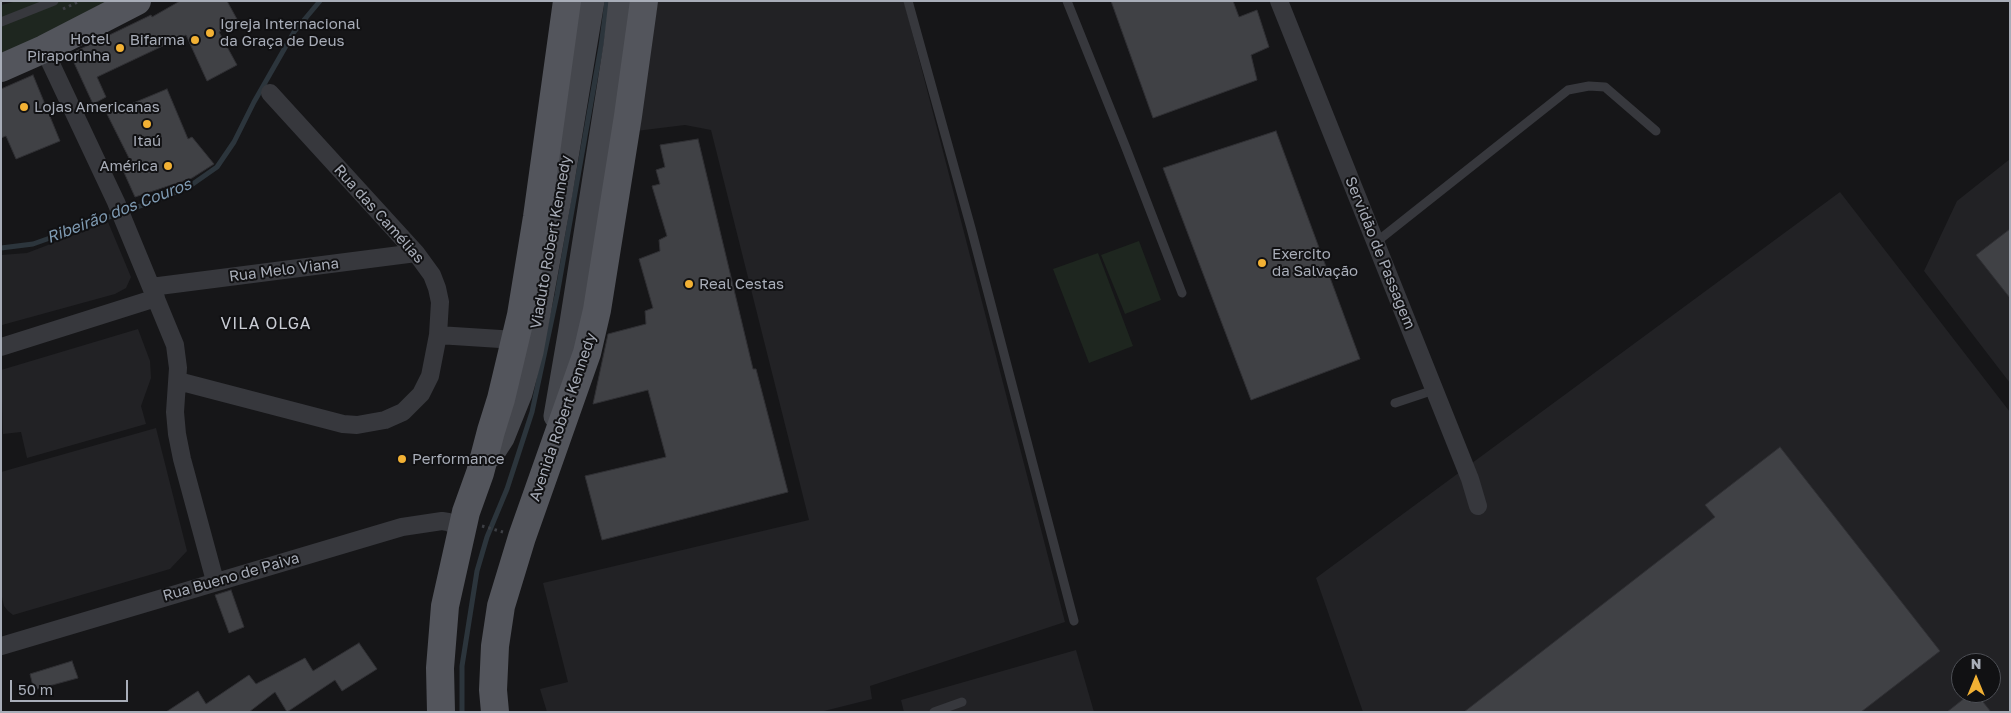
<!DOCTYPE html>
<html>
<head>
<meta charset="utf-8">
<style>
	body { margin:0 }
	#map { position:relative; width:2011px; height:713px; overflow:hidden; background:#161618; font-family:"Golos Text",sans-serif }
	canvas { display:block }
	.frame { position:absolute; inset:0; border:2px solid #a8adb8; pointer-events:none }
	.north { position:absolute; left:1951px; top:653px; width:50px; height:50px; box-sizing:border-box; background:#111113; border:1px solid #4d4f55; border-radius:50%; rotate:0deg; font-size:14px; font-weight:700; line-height:20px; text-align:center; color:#a8adb8 }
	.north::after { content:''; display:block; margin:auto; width:18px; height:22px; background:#f2b134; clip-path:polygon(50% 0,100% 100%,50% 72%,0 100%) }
	.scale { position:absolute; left:10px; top:680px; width:118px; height:22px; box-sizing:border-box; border:2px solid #a8adb8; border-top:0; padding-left:6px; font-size:15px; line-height:18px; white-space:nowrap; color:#a8adb8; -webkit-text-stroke:4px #111113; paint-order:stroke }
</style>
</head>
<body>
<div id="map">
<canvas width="2011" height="713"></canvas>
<div class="frame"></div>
<div class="north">N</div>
<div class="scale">50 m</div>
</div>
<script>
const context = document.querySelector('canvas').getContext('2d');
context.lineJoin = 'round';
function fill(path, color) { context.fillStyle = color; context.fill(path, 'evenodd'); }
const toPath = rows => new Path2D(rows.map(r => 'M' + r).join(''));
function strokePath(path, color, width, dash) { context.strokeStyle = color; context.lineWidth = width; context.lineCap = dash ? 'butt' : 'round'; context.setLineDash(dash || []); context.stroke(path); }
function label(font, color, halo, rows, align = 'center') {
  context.font = font + ' "Golos Text",sans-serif'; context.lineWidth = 4; context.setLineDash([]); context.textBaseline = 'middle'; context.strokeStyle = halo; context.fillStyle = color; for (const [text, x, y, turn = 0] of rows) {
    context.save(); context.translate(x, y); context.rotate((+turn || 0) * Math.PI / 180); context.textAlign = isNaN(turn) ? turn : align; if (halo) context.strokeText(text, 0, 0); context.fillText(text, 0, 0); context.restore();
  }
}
fill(toPath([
	[658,1,904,1,1065,622,870,686,872,699,820,712,547,712,540,689,568,682,543,583,809,520,711,130,685,125,636,131],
	[2010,159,2010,383,1924,271,1957,201],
	[1840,192,2010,412,2010,712,1363,712,1316,578],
	[1961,663,1991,663,1991,693,1961,693],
	[108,222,131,277,126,288,115,294,2,325,1,255,27,253],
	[138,329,150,361,151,378,141,406,146,424,27,458,21,432,3,434,1,370],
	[156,428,187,551,170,569,13,615,8,611,4,606,1,593,1,472],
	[1076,650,1094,712,904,712,901,700]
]), '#222225');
fill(toPath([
	[17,1,118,1,1,57,1,5],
	[1139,241,1161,300,1125,314,1101,255],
	[1098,253,1133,346,1089,363,1053,269]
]), '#1e261f');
strokePath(toPath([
	[1,248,33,244,143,205,187,188,217,167,234,142,254,102,294,32,320,1],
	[462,712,462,666,477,571,487,537,507,489,532,412,557,295,601,46,607,1]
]), '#2c353c', 5);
const building = toPath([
	[180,1,227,1,238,21,219,32,237,65,207,81,186,35,97,77,106,97,93,104,70,54,151,15,152,17,180,1],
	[1111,1,1233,1,1239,17,1257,10,1269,47,1251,55,1257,80,1153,118,1111,1],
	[33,75,60,141,16,159,6,136,1,138,1,89,33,75],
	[167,89,188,139,192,137,214,164,192,178,135,197,122,168,132,164,107,114,167,89],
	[1276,131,1360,359,1251,400,1163,168,1276,131],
	[698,139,753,369,756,369,788,492,602,540,585,476,666,457,648,390,593,404,608,334,646,324,645,311,653,308,639,259,660,251,659,240,667,236,652,186,660,184,656,170,665,167,660,145,698,139],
	[2010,229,2010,298,1976,255,2010,229],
	[1780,447,1940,651,1861,712,1464,712,1715,517,1705,505,1780,447],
	[231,590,244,627,229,633,215,595,231,590],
	[359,643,377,669,342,691,335,680,287,712,275,692,249,712,166,712,198,691,206,704,249,675,256,684,305,658,313,671,359,643],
	[72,661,78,678,34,690,30,674,72,661],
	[1971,693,1976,693,1991,712,1947,712,1971,693]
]);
fill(building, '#404145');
strokePath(building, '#303034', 1);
strokePath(toPath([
	[63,9,80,1],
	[482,526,503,532]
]), '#3d3f44', 3, [2.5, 4]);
strokePath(toPath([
	[908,1,971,228,1074,621],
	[1067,1,1126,148,1182,293],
	[1,22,54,1],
	[1375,243,1568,90,1589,86,1605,87,1656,131],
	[1395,403,1434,390],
	[934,712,962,702]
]), '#37383d', 9);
strokePath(toPath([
	[1279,1,1470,479,1478,506],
	[44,49,116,202,175,345,178,368,175,412,177,434,182,459,215,581],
	[151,287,416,253],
	[438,335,516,340],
	[1,347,156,298],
	[178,381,343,424,357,425,385,420,403,412,421,394,430,376,438,335,440,302,437,288,432,275,416,253,270,93],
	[1,646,402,527,442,521,448,522,461,528]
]), '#37383d', 18);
strokePath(toPath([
	[556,416,571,329,616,45,621,1],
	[491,455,502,438,520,393,531,352,560,193,592,1]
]), '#45474d', 25);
strokePath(toPath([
	[1,68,44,49,137,1],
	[441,712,440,668,445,606,466,512,480,473,491,431,501,399,521,315,537,217,567,1],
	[495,712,493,690,495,646,501,606,522,537,587,353,597,310,628,116,644,1]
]), '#53555c', 28);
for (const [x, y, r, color] of [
	[210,33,5,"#f2b134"],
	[195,40,5,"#f2b134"],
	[120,48,5,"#f2b134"],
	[24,107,5,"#f2b134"],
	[147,124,5,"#f2b134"],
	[168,166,5,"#f2b134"],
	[1262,263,5,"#f2b134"],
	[689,284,5,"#f2b134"],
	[402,459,5,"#f2b134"]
]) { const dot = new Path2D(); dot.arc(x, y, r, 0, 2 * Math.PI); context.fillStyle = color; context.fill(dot); strokePath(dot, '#111113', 2); }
label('15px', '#a8adb8', '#111113', [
	["Igreja Internacional",220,24],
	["da Graça de Deus",220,41],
	["Hotel",110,39,"right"],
	["Piraporinha",110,56,"right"],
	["Bifarma",185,40,"right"],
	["Lojas Americanas",34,107],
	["Itaú",147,141,"center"],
	["América",158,166,"right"],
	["Exercito",1272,254],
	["da Salvação",1272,271],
	["Real Cestas",699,284],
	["Performance",412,459]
], 'left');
label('15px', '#a8adb8', '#111113', [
	["Rua das Camélias",379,214,48],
	["Viaduto Robert Kennedy",551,242,-80],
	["Servidão de Passagem",1380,253,68],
	["Rua Melo Viana",284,270,-7],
	["Avenida Robert Kennedy",563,417,-71],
	["Rua Bueno de Paiva",231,577,-16]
]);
label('italic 16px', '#7f9bb3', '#111113', [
	["Ribeirão dos Couros",119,211,-21]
]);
context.letterSpacing = '1px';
label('16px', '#c9ccd4', '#111113', [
	["VILA OLGA",266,324]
]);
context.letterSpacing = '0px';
</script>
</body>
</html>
